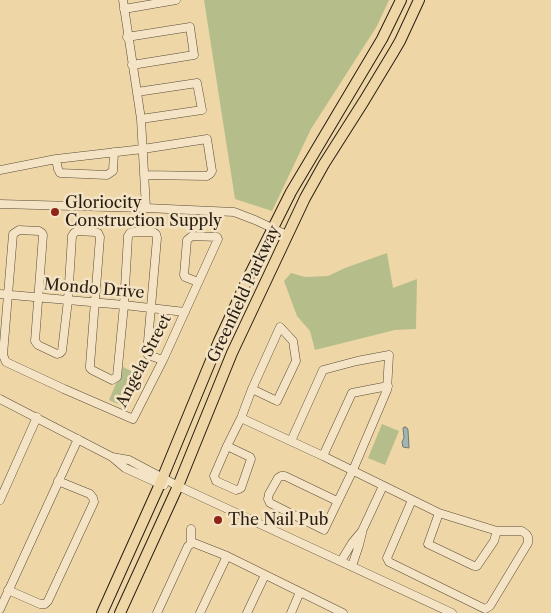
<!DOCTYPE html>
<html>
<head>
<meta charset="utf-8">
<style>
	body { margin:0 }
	canvas { display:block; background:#eed6a6 }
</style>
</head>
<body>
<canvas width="551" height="613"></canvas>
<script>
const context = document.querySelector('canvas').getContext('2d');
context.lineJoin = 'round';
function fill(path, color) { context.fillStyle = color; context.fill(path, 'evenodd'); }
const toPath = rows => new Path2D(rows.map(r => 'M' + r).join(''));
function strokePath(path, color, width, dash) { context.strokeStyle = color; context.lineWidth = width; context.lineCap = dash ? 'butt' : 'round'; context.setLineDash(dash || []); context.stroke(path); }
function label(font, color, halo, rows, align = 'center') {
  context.font = font + ' "Libre Caslon Text",serif'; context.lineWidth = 5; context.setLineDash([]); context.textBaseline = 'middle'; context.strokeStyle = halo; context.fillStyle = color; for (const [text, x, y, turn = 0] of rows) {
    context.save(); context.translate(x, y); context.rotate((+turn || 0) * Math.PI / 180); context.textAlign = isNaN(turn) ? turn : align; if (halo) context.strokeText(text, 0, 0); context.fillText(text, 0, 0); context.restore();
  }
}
fill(toPath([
	[204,0,389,0,377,26,311,129,272,211,235,199],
	[387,253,393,288,417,279,416,329,395,330,315,350,310,331,297,316,284,281,291,273,305,277,328,276,345,268],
	[123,367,143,377,127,408,109,400],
	[382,424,399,431,385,465,368,458]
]), '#b5be8a');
const water = toPath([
	[405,427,407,428,408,430,409,448,403,447,402,442,404,438,403,428,405,427]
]);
fill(water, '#a0b6b4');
strokePath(water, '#707973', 1);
const minor = toPath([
	[123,0,141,119,146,208],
	[124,9,176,0],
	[127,37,190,27,194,55,132,65],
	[137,92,197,83,202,110,141,119],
	[56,159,58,169,60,173,107,175,113,171,114,152],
	[0,170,56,159,143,149,207,139,212,171,210,174,207,176,144,175],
	[0,204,146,208,234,212,255,220,287,235],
	[0,294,124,305,185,312],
	[163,360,148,355,147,353,157,238,156,234,153,232,134,232,130,233,128,236,124,305,117,377,112,380,92,370,90,368,90,365,100,237,98,233,95,232,77,231,74,233,72,236,68,300,62,351,60,353,57,354,38,345,35,341,43,235,42,233,39,231,19,230,13,234,3,355,6,362,64,389,133,419,163,360,218,239,217,237,192,236,187,240,184,275,185,277,198,282],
	[0,399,112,457,125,468,160,484,164,485],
	[241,418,323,456,439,513,497,531,522,531,526,534,528,537,528,543,490,606,485,609,389,562,387,558,412,500],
	[291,441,323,370,357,361,389,355,387,390,353,470,324,530,270,503,268,499,269,494,278,478,281,476,285,476,337,501],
	[227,446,250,457,251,459,241,488,239,489,236,490,216,481,214,476,227,446,241,418,252,389,280,327,293,341,296,361,277,401,252,389],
	[323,456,352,393,388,386],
	[112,457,129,460,178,486,452,613],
	[0,500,37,417],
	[439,513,428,544,474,566,477,566,494,541,497,531],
	[191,529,191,544,194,543,227,556,343,613],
	[341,561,352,543,362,531,383,486],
	[352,566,359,545,362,533],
	[8,590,40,604,45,604,48,601,94,502,93,498,90,494,58,481],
	[0,609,78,439],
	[157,613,188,546,191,544],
	[200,613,227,556],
	[247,613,265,575],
	[291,613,300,592]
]);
const major = toPath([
	[102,613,160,484,219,341,250,274,291,192,382,39,401,0],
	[120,613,178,486,232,353,305,198,324,164,364,101,393,53,400,41,419,0]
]);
strokePath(minor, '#594b37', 9);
strokePath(major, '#271d12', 12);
strokePath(minor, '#f4e4c5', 8);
strokePath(major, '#eed6a6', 10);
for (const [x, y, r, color] of [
	[55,212,5,"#8f2418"],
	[218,520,5,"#8f2418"]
]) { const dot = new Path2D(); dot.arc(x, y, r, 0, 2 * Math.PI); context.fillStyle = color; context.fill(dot); strokePath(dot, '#f4e4c5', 2); }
label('16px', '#271d12', '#f4e4c5', [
	["Gloriocity",65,203],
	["Construction Supply",65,221],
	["The Nail Pub",228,520]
], 'left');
label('16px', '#271d12', '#f4e4c5', [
	["Mondo Drive",94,289,5],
	["Greenfield Parkway",244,294,-65],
	["Angela Street",144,361,-63]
]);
</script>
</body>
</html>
